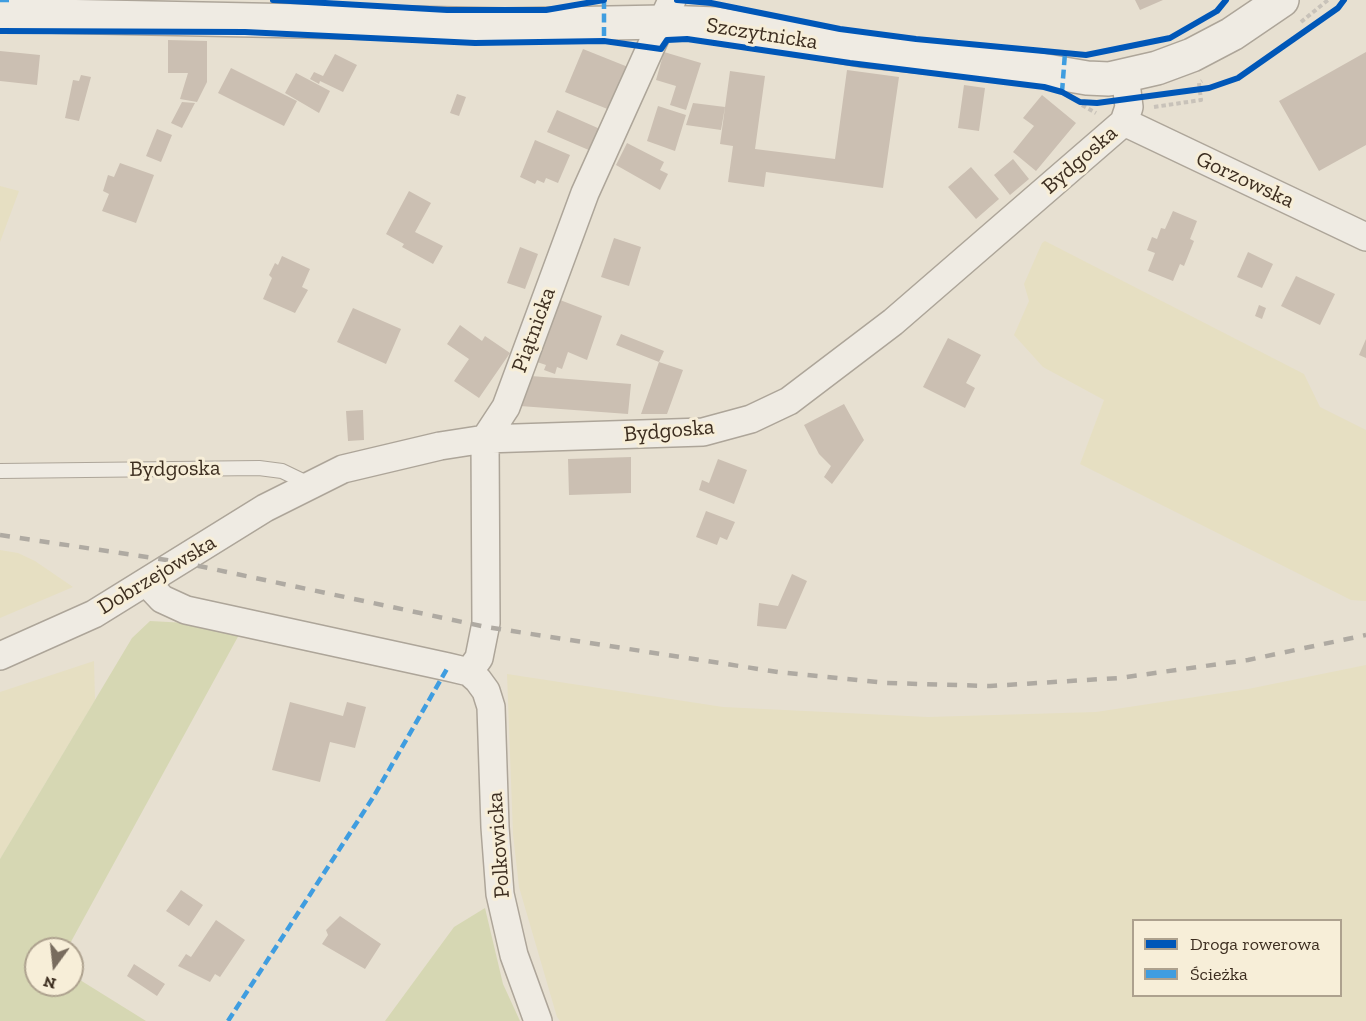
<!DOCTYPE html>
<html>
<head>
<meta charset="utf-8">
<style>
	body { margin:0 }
	#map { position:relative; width:1366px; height:1021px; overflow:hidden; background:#e7e0d1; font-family:"Zilla Slab",serif }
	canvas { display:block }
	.legend { position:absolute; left:1132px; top:919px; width:210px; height:78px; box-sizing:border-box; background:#f7eed8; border:2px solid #ada18e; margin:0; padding:8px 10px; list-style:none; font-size:18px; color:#3d2e20 }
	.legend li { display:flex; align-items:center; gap:12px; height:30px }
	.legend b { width:30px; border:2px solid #ada18e }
	.north { position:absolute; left:24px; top:937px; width:60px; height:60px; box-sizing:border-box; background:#f7eed8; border:2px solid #ada18e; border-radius:50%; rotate:195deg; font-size:16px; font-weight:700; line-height:24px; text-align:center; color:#3d2e20 }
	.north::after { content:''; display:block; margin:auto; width:21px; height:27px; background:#786c5e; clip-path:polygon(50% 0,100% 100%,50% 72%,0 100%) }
</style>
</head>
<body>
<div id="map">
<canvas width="1366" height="1021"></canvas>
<ul class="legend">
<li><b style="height:8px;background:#0057b8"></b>Droga rowerowa</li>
<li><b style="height:8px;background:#3f9de0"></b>Ścieżka</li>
</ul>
<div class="north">N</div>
</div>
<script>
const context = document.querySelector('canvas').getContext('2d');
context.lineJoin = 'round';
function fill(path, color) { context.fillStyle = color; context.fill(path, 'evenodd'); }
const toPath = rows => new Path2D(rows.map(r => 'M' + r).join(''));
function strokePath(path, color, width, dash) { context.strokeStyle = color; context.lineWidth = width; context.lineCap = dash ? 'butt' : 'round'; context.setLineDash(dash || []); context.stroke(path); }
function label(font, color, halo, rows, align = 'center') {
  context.font = font + ' "Zilla Slab",serif'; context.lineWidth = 6; context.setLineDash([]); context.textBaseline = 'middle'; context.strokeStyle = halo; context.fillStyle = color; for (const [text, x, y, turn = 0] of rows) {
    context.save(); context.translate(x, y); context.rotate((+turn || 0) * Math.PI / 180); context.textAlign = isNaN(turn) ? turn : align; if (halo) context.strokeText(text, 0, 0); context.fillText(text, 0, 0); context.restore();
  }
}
fill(toPath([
	[0,186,19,191,0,242],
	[1045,241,1304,374,1320,407,1366,430,1366,601,1351,600,1080,464,1104,400,1043,367,1014,335,1029,301,1024,284,1042,243],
	[0,550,18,553,35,561,73,587,0,618],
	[94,661,95,700,0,859,0,692],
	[1366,665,1366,1021,560,1021,557,1017,519,887,513,834,507,674,723,707,928,717,1096,712,1248,689],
	[1134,920,1340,920,1340,996,1134,996]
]), '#e6dfc2');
fill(toPath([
	[150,621,187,623,240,633,67,949,36,949,36,985,72,985,72,975,146,1021,0,1021,0,859,132,638],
	[485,908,503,984,520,1021,385,1021,454,927]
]), '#d6d7b3');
fill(toPath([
	[1135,0,1163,0,1140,10],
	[168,40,207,41,207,82,197,102,180,99,188,73,168,73],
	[583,49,628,67,610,110,565,92],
	[0,51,40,55,37,85,0,81],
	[664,52,701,63,686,110,670,105,676,86,656,80],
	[1366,52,1366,145,1319,171,1279,101],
	[335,54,357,65,343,92,320,81,319,84,310,79,314,72,323,76],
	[231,68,297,101,284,126,218,93],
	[847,70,899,77,883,188,766,172,764,187,728,182,733,146,720,144,730,71,765,76,755,149,835,159],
	[296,73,330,91,319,113,285,93],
	[81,75,91,77,79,121,65,118,73,80,79,81],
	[964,85,985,88,979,131,958,128],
	[457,94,466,97,459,116,450,113],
	[1042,95,1076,123,1036,171,1013,152,1034,126,1023,118],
	[182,102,195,103,182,128,171,123],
	[693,103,725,107,721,130,686,125],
	[658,106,686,115,675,151,647,141],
	[557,110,600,129,591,151,547,132],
	[157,129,172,135,161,162,146,156],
	[535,140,570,155,558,183,546,178,544,183,537,180,535,184,520,177],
	[627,143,664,162,660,170,668,174,660,190,616,165],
	[1013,159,1029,179,1010,195,994,175],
	[120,163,154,175,136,223,102,211,109,194,103,191,108,175,114,177],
	[971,167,999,199,976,219,948,187],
	[409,191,431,203,415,232,443,246,433,264,402,247,404,244,386,234],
	[1173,211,1197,221,1190,239,1194,241,1184,266,1180,264,1173,281,1148,271,1155,253,1147,250,1152,237,1157,239,1161,228,1165,229],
	[614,238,641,247,629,286,601,277],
	[520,247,538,254,525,289,507,283],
	[1248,252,1273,264,1262,288,1237,277],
	[282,256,310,269,302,287,308,290,295,313,263,299,272,278,269,275,275,263,278,265],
	[1296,276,1335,294,1320,325,1281,306],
	[560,300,602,316,587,360,568,352,562,369,557,367,555,374,544,370,546,365,537,362],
	[1259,305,1266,308,1262,319,1255,316],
	[353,308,401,329,386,364,337,342],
	[460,325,482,341,485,336,510,353,479,398,454,381,469,359,447,344],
	[621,334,664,351,659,362,683,370,667,414,641,414,659,362,616,345],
	[948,338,981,355,966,383,975,388,965,408,923,387],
	[1366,339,1366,358,1359,355],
	[531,376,631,384,628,414,520,406],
	[844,404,864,440,832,484,824,477,831,466,819,454,804,425],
	[363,410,364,440,348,441,346,411],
	[631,457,631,493,569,495,568,459],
	[718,459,747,470,734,504,699,490,702,480,709,483],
	[706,511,735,522,727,540,720,537,717,545,696,537],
	[792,574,807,581,786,629,757,626,759,603,778,606],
	[290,702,343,716,347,702,366,707,355,748,330,742,320,782,272,770],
	[181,890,203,905,189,926,166,911],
	[340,916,381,944,365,969,322,944,328,935,326,930],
	[216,920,245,940,220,977,215,974,210,982,178,966,186,954,191,957],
	[134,964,165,984,157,996,127,976]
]), '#cbbfb2');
const service = toPath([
	[0,471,259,468,282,471,309,484]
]);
const minor = toPath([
	[1124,122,1366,237],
	[146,582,162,599,186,610,448,667,469,672,478,680,486,691,491,707,495,827,500,894,514,955,538,1021],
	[0,656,94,614,265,508,343,469,440,446,485,439,703,432,751,419,789,401,893,322,1124,122,1129,107,1125,75],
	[469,672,479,658,486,623,485,439,506,407,585,193,672,0]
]);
const tertiary = toPath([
	[0,15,505,25,662,22,716,24,862,50,1023,67,1087,78,1109,79,1157,68,1192,55,1232,34,1282,0]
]);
strokePath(service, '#ada599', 16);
strokePath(minor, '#ada599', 30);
strokePath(tertiary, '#ada599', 36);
strokePath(toPath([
	[1301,22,1328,0],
	[1082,105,1096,113],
	[1154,107,1201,100,1199,83,1202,81]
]), '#c8c2b9', 4, [4.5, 3]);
strokePath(service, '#efebe3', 14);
strokePath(minor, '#efebe3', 27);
strokePath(tertiary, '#efebe3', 33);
strokePath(toPath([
	[0,535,180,562,486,627,778,672,886,683,990,686,1119,678,1248,660,1366,635]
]), '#afaaa2', 4.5, [10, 10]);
strokePath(toPath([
	[0,0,9,0],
	[604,0,604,41],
	[1062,92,1065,53],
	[228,1021,374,796,448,667]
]), '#3f9de0', 4.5, [9, 4.5]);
strokePath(toPath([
	[273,0,447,10,546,10,604,0],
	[677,0,711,3,840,29,916,39,1086,55,1170,38,1217,11,1226,0],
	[0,31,245,32,475,43,604,41,661,49,667,40,687,39,850,63,1044,87,1062,92,1080,102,1097,103,1209,88,1238,78,1338,8,1344,0]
]), '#0057b8', 6);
label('22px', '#3d2e20', '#f7eed8', [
	["Szczytnicka",762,34,9],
	["Bydgoska",1080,160,-41],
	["Gorzowska",1245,180,25],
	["Piątnicka",534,330,-70],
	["Bydgoska",669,431,-5],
	["Bydgoska",175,469,-1],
	["Dobrzejowska",157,575,-31],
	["Polkowicka",499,845,-94]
]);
</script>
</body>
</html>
